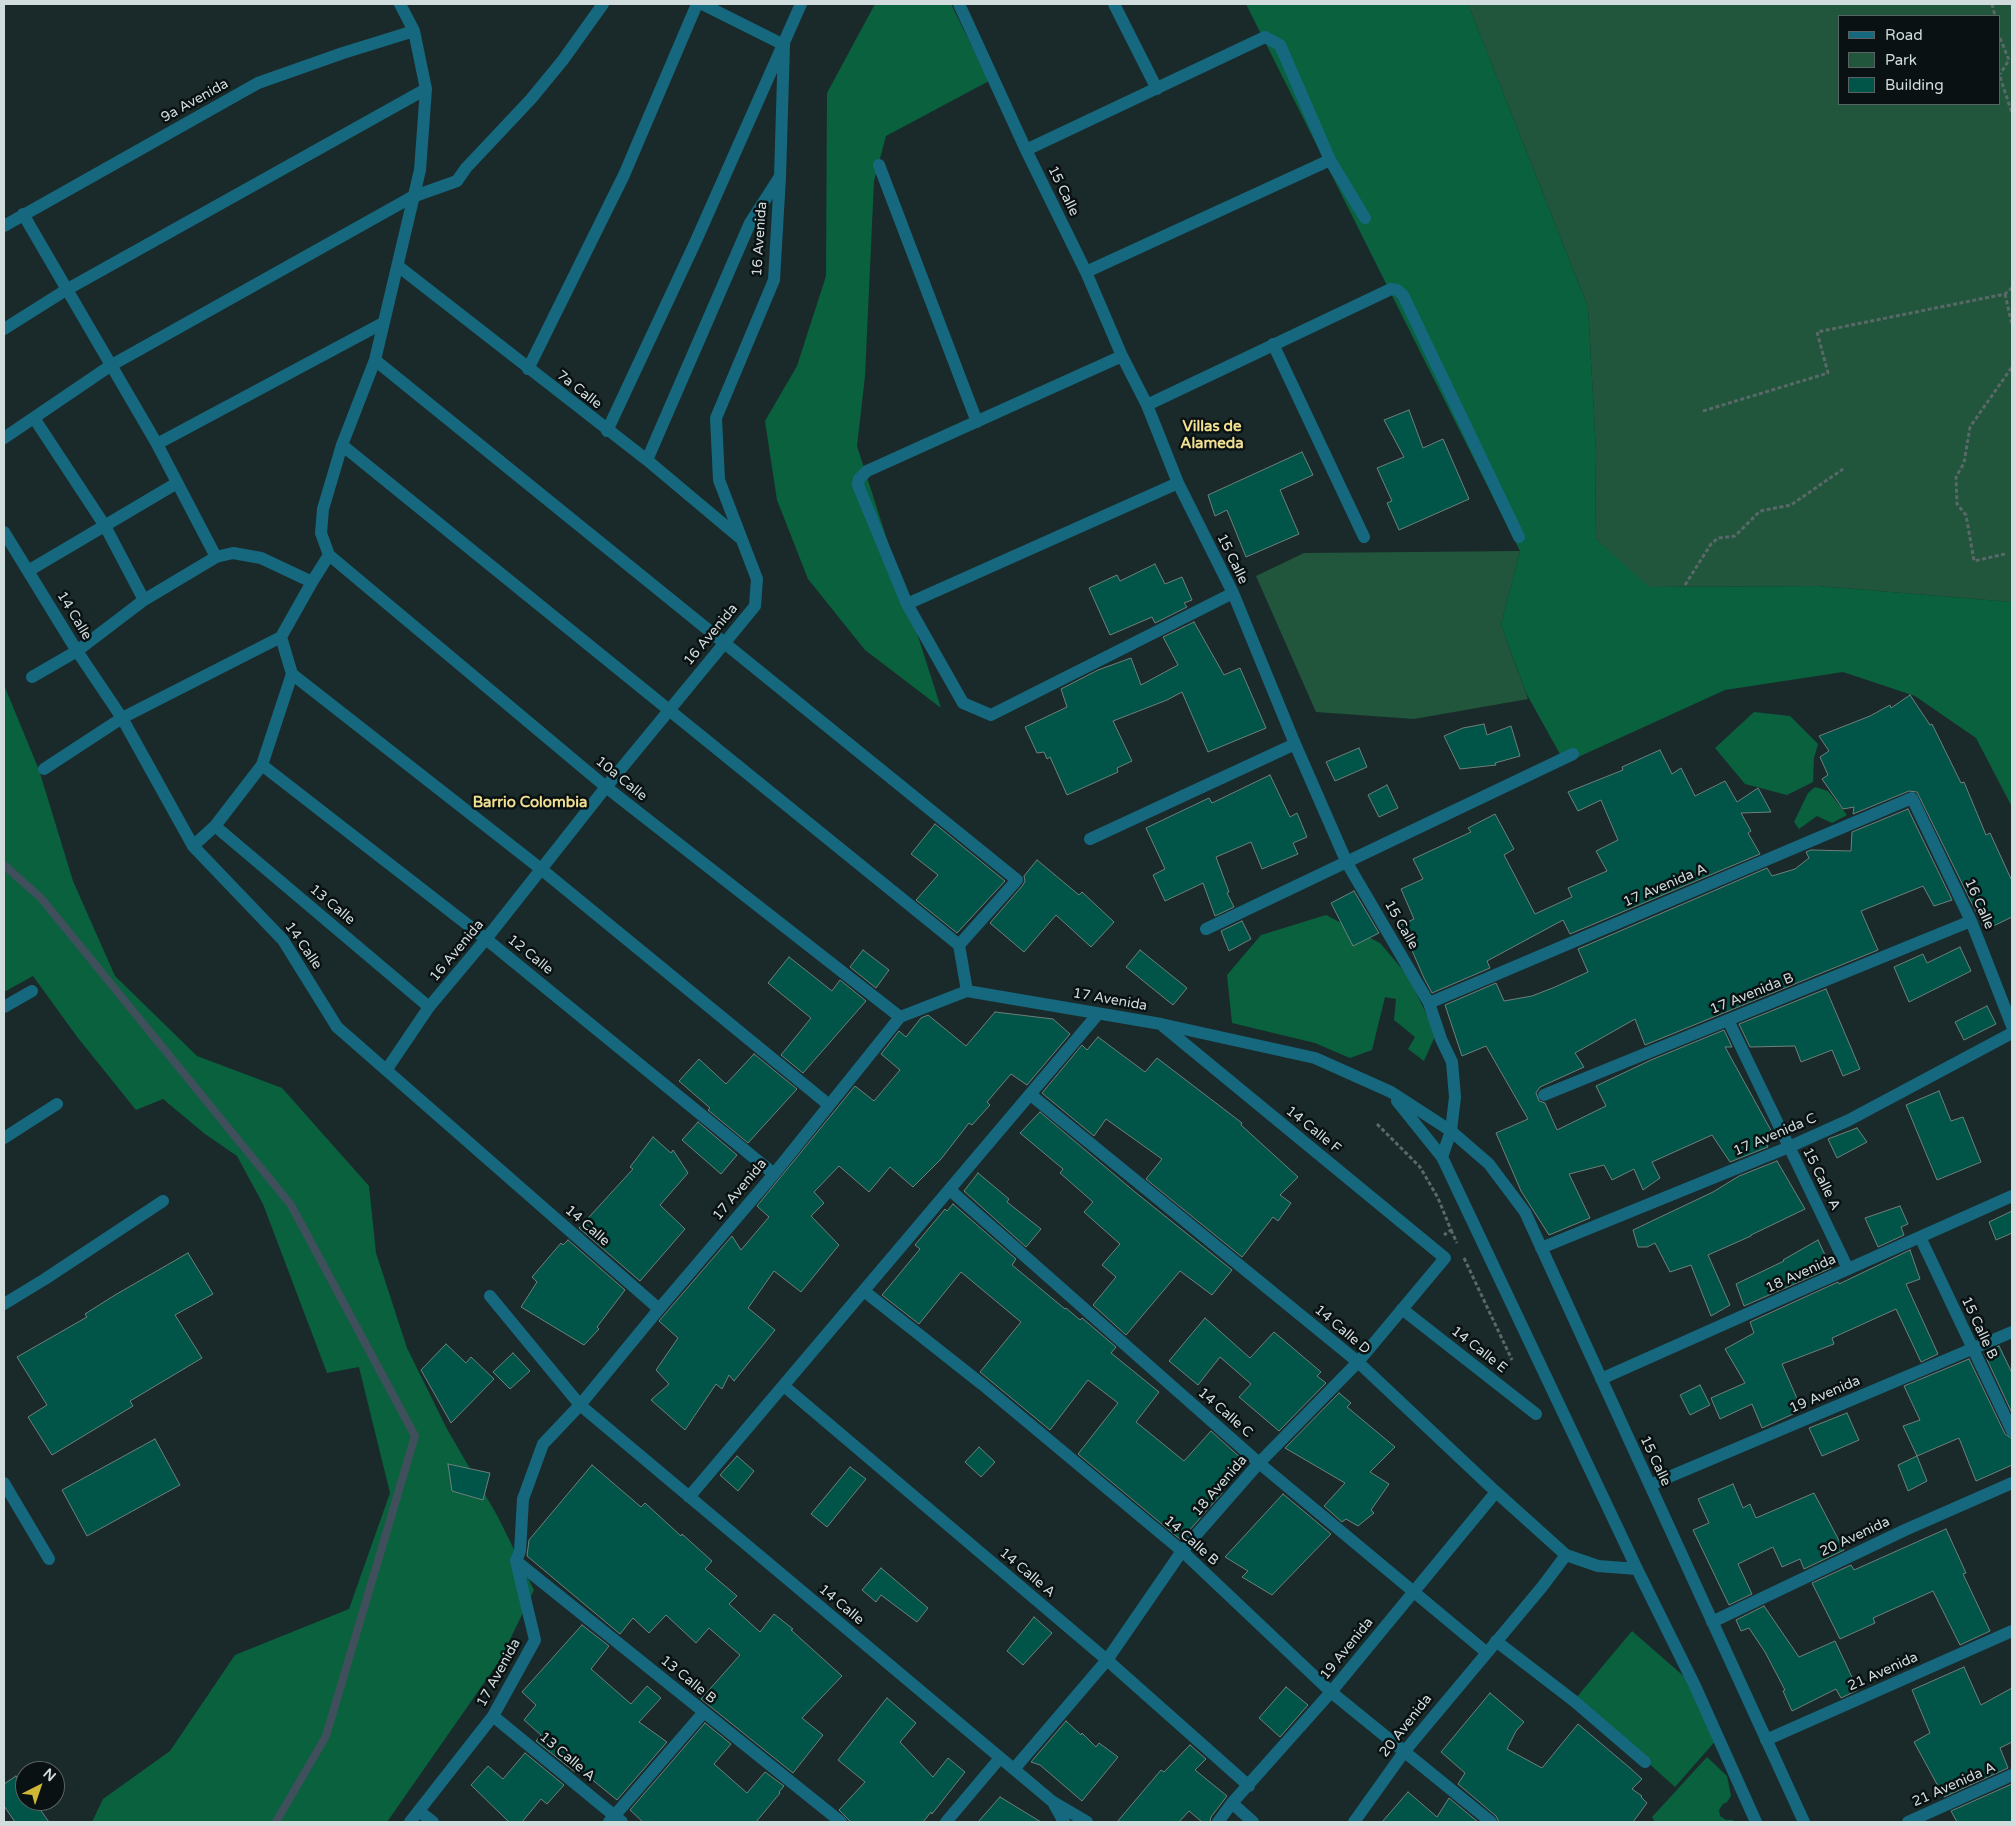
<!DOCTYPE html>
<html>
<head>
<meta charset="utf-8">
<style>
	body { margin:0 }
	#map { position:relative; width:2016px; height:1826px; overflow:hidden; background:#1a2a2b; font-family:"Varela Round",sans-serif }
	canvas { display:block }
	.frame { position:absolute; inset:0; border:5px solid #d1dcdc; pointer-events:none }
	.legend { position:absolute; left:1838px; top:15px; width:162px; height:90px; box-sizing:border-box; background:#0a1112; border:1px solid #5a6263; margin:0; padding:6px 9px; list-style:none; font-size:15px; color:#d1dcdc }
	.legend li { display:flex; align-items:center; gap:10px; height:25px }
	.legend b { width:25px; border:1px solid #5a6263 }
	.north { position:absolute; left:15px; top:1761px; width:50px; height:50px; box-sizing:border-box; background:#0a1112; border:1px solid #5a6263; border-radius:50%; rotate:41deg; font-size:14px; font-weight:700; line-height:20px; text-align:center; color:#d1dcdc }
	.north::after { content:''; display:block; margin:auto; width:18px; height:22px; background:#d1b736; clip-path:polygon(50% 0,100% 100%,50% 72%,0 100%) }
</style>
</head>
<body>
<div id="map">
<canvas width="2016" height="1826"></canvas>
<div class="frame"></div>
<ul class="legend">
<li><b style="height:6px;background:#16687e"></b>Road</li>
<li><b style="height:14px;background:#21563c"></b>Park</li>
<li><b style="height:14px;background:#005448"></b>Building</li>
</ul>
<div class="north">N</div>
</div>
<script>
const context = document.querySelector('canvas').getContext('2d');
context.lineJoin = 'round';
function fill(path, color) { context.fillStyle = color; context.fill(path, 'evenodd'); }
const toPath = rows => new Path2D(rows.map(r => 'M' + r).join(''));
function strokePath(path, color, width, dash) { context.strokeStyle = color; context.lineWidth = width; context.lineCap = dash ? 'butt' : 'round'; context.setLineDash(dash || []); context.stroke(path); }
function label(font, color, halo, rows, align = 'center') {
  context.font = font + ' "Varela Round",sans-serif'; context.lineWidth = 5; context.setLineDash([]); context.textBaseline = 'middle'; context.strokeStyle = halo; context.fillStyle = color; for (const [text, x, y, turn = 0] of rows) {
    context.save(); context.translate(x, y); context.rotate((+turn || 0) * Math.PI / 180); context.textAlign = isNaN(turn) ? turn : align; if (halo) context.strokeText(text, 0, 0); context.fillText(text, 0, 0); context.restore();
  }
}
fill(toPath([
	[1468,4,2012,4,2012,602,1818,586,1648,587,1595,538,1596,451,1588,307],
	[1840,16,2000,16,2000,104,1840,104],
	[1520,551,1501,625,1528,699,1414,719,1316,712,1256,576,1304,553]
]), '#21563c');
fill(toPath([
	[875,4,951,4,989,81,886,136,874,181,865,376,857,446,941,708,865,650,808,579,777,500,765,421,797,366,826,276,827,93],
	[1246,4,1468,4,1588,307,1596,451,1595,538,1649,587,1818,586,2012,602,2012,807,1976,738,1915,696,1843,672,1725,690,1565,763,1526,693,1501,625,1520,551],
	[4,685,39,770,73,881,115,976,197,1056,282,1088,369,1186,376,1253,407,1348,447,1429,498,1517,534,1590,500,1660,387,1822,92,1822,103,1799,170,1751,235,1655,349,1609,390,1493,359,1367,327,1373,263,1204,237,1156,205,1134,163,1099,136,1110,78,1038,33,976,4,992],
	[1754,712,1790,716,1818,744,1814,758,1813,782,1787,795,1745,784,1715,748],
	[1815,787,1828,791,1847,815,1832,823,1817,816,1799,829,1794,822,1808,793],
	[1326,915,1380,943,1408,976,1436,1034,1424,1061,1408,1049,1415,1037,1394,1020,1396,999,1385,997,1372,1050,1350,1058,1315,1043,1232,1023,1227,975,1261,935],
	[1632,1631,1695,1686,1718,1738,1675,1787,1576,1698],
	[1707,1757,1727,1776,1731,1796,1727,1802,1723,1804,1719,1810,1720,1816,1726,1820,1733,1820,1733,1822,1655,1822,1652,1817]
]), '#0a613e');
strokePath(toPath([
	[4,865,41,898,291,1205,415,1436,326,1736,276,1822]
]), '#3f4f5b', 8);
const building = toPath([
	[1409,410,1423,448,1443,439,1469,499,1399,530,1387,503,1392,501,1377,468,1404,457,1384,420,1409,410],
	[1302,452,1313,475,1280,490,1299,534,1246,557,1227,510,1215,516,1208,495,1302,452],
	[1155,564,1165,584,1182,577,1192,600,1184,603,1187,607,1155,623,1152,617,1110,635,1089,588,1117,575,1120,581,1155,564],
	[1194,622,1224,675,1240,668,1266,728,1208,752,1182,692,1167,700,1113,721,1132,761,1117,768,1118,772,1067,795,1050,757,1047,759,1044,752,1037,753,1025,727,1067,707,1061,689,1098,670,1131,658,1141,685,1178,665,1163,637,1194,622],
	[1910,695,1930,725,1932,724,1961,783,1964,782,1986,835,1990,833,2012,881,2012,917,1985,930,1917,792,1909,791,1853,814,1854,807,1843,809,1822,779,1828,775,1820,757,1829,751,1819,736,1870,716,1890,705,1891,708,1910,695],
	[1484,724,1487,735,1511,726,1520,756,1495,763,1496,765,1460,769,1444,736,1463,728,1484,724],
	[1359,748,1367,767,1335,781,1326,762,1359,748],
	[1660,750,1672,774,1681,768,1695,796,1725,781,1737,802,1758,788,1771,812,1741,813,1751,831,1748,833,1760,854,1570,934,1563,920,1487,961,1490,968,1432,993,1424,978,1401,925,1414,919,1401,889,1423,879,1413,859,1471,832,1468,828,1495,814,1514,849,1504,855,1535,914,1572,897,1568,888,1607,871,1596,851,1618,840,1601,800,1578,811,1568,792,1623,770,1622,767,1660,750],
	[1270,775,1290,817,1297,813,1307,837,1293,843,1298,854,1262,869,1251,842,1216,857,1229,892,1227,893,1234,907,1215,916,1203,883,1165,901,1153,875,1165,869,1146,828,1209,798,1212,803,1270,775],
	[1387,785,1398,808,1379,817,1368,795,1387,785],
	[1908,809,1952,900,1934,906,1923,886,1861,911,1878,950,1645,1045,1635,1019,1575,1053,1584,1067,1540,1087,1536,1093,1539,1101,1545,1103,1557,1130,1606,1106,1596,1086,1651,1060,1724,1030,1732,1047,1725,1047,1773,1134,1764,1139,1768,1147,1730,1162,1712,1135,1652,1162,1660,1178,1643,1190,1634,1169,1612,1180,1604,1165,1569,1174,1590,1218,1549,1235,1521,1191,1496,1133,1528,1119,1486,1046,1462,1056,1445,1005,1496,983,1504,1001,1532,996,1555,987,1588,972,1578,949,1767,868,1772,876,1795,869,1809,858,1806,852,1811,850,1851,851,1852,832,1908,809],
	[935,824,1005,881,957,933,916,900,938,875,911,854,935,824],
	[1037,860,1079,895,1082,892,1114,922,1091,947,1056,915,1024,952,990,923,1023,885,1025,881,1024,876,1037,860],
	[1354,891,1379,933,1353,946,1331,903,1354,891],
	[1242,921,1251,939,1229,951,1221,931,1242,921],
	[1960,947,1971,971,1909,1002,1894,967,1923,954,1927,963,1960,947],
	[863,950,889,970,876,988,850,967,863,950],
	[1140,950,1187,988,1173,1005,1126,967,1140,950],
	[789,957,832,991,840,980,866,1001,803,1073,781,1055,811,1018,768,983,789,957],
	[1826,989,1860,1069,1843,1076,1832,1050,1801,1062,1795,1046,1750,1047,1739,1024,1826,989],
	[1987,1006,1996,1024,1964,1040,1955,1022,1987,1006],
	[995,1012,1053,1019,1070,1034,1027,1085,1011,1074,987,1102,990,1105,972,1125,969,1123,941,1159,913,1187,890,1167,869,1192,839,1166,814,1192,824,1203,811,1216,839,1245,801,1292,774,1271,748,1308,775,1330,734,1381,729,1375,722,1389,716,1384,685,1430,651,1400,669,1384,656,1370,678,1338,659,1321,732,1236,741,1250,769,1217,757,1206,855,1086,874,1101,900,1070,881,1054,899,1031,906,1037,921,1018,928,1015,966,1046,995,1012],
	[1098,1037,1145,1072,1157,1058,1242,1123,1241,1125,1298,1177,1280,1195,1291,1203,1278,1221,1273,1217,1242,1257,1146,1179,1162,1159,1106,1119,1094,1136,1042,1093,1082,1045,1087,1050,1098,1037],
	[754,1054,797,1089,748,1143,708,1110,710,1108,679,1081,699,1059,726,1084,754,1054],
	[1939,1091,1951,1121,1963,1117,1981,1162,1937,1180,1906,1105,1939,1091],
	[1040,1112,1135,1192,1232,1270,1212,1295,1180,1271,1126,1335,1093,1305,1116,1277,1102,1265,1120,1244,1084,1212,1093,1202,1060,1173,1063,1169,1020,1133,1040,1112],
	[698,1122,737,1155,721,1174,682,1140,698,1122],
	[1857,1128,1867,1142,1837,1158,1828,1139,1857,1128],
	[653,1137,671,1153,673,1150,688,1173,660,1205,685,1229,640,1281,579,1228,633,1169,630,1167,653,1137],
	[1777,1161,1805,1209,1751,1235,1751,1236,1708,1255,1730,1305,1711,1316,1691,1265,1670,1272,1655,1243,1647,1247,1638,1247,1633,1230,1713,1192,1739,1176,1777,1161],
	[978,1173,1009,1199,1007,1202,1041,1229,1026,1247,964,1191,978,1173],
	[953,1204,1016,1259,1012,1265,1065,1309,1066,1308,1080,1320,1082,1318,1116,1347,1111,1353,1159,1392,1136,1422,1184,1461,1211,1431,1243,1460,1218,1488,1223,1492,1181,1540,1078,1454,1118,1403,1088,1380,1050,1430,980,1372,1021,1322,961,1272,919,1324,882,1295,920,1249,915,1245,945,1209,947,1211,953,1204],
	[1900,1206,1908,1224,1901,1227,1904,1235,1878,1247,1865,1218,1900,1206],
	[2012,1211,2012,1233,1996,1240,1989,1222,2012,1211],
	[568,1240,625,1290,597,1327,599,1329,584,1345,521,1307,537,1282,532,1277,561,1243,563,1245,568,1240],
	[1818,1240,1831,1268,1744,1306,1736,1284,1784,1261,1783,1260,1818,1240],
	[1910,1250,1920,1279,1906,1284,1938,1354,1921,1362,1896,1309,1832,1338,1834,1344,1782,1364,1802,1410,1762,1428,1752,1404,1720,1419,1711,1398,1745,1383,1725,1349,1754,1333,1750,1322,1838,1282,1839,1284,1910,1250],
	[188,1253,213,1294,175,1315,202,1358,130,1401,133,1406,52,1455,28,1417,47,1405,17,1357,87,1317,85,1314,115,1295,188,1253],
	[1205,1318,1250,1358,1274,1332,1321,1372,1317,1376,1326,1383,1279,1431,1239,1397,1251,1384,1220,1357,1198,1385,1169,1361,1205,1318],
	[446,1344,466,1363,471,1357,494,1379,451,1423,421,1370,446,1344],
	[1999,1346,2012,1373,2012,1413,1984,1353,1999,1346],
	[513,1353,530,1371,510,1389,493,1372,513,1353],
	[1969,1359,2005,1434,2012,1439,2012,1465,1976,1481,1959,1438,1917,1456,1903,1426,1920,1420,1904,1386,1969,1359],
	[1700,1385,1710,1405,1690,1415,1680,1395,1700,1385],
	[1339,1393,1351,1403,1347,1407,1395,1447,1370,1472,1389,1484,1371,1510,1374,1513,1358,1526,1346,1519,1342,1522,1324,1506,1345,1483,1285,1448,1339,1393],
	[1847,1413,1859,1440,1822,1456,1809,1428,1847,1413],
	[155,1439,180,1485,87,1536,62,1490,155,1439],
	[979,1447,995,1462,981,1477,965,1462,979,1447],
	[737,1456,754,1471,738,1491,720,1475,737,1456],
	[1917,1456,1927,1481,1908,1491,1898,1465,1917,1456],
	[448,1464,490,1473,483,1500,452,1491,448,1464],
	[592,1465,641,1507,645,1503,681,1536,682,1534,712,1561,705,1569,737,1596,729,1604,760,1632,774,1614,793,1629,791,1630,842,1676,802,1718,823,1735,793,1773,701,1699,740,1655,709,1628,696,1643,666,1615,649,1633,633,1618,620,1634,527,1556,529,1540,592,1465],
	[850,1467,866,1479,827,1527,811,1514,850,1467],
	[1733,1484,1743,1508,1750,1504,1756,1518,1814,1493,1844,1550,1804,1569,1800,1559,1782,1567,1773,1547,1738,1564,1752,1594,1729,1605,1693,1530,1709,1523,1698,1499,1733,1484],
	[1283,1494,1331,1534,1272,1595,1242,1577,1248,1571,1225,1557,1283,1494],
	[1946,1529,1966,1573,1963,1574,1990,1631,1960,1645,1933,1591,1873,1618,1875,1623,1840,1639,1812,1583,1851,1565,1854,1570,1946,1529],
	[881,1568,928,1608,917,1622,881,1595,876,1602,862,1590,881,1568],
	[1764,1606,1799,1657,1835,1641,1858,1690,1841,1698,1836,1689,1792,1711,1783,1691,1785,1690,1765,1652,1749,1628,1741,1631,1736,1620,1764,1606],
	[1034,1617,1052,1633,1023,1665,1007,1651,1034,1617],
	[582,1625,609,1646,591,1669,631,1704,647,1686,661,1698,639,1722,667,1742,617,1800,578,1768,575,1772,536,1741,541,1735,524,1720,536,1705,522,1692,582,1625],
	[1964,1667,1981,1705,2012,1688,2012,1742,2000,1748,2008,1768,1944,1797,1914,1742,1930,1733,1912,1690,1964,1667],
	[1286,1687,1308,1705,1280,1737,1259,1718,1286,1687],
	[1490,1693,1524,1722,1516,1731,1507,1749,1542,1768,1578,1724,1630,1768,1642,1779,1632,1789,1642,1796,1641,1797,1647,1803,1633,1822,1499,1822,1496,1816,1458,1784,1465,1773,1441,1752,1490,1693],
	[887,1698,916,1723,900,1742,933,1777,948,1758,965,1772,932,1814,931,1812,923,1822,851,1822,839,1810,865,1782,838,1760,887,1698],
	[1066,1721,1081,1735,1082,1733,1096,1747,1099,1743,1118,1757,1082,1801,1040,1765,1031,1762,1066,1721],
	[705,1723,731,1744,714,1764,747,1793,765,1772,784,1786,779,1792,780,1793,756,1822,643,1822,630,1810,705,1723],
	[1190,1745,1206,1759,1195,1770,1227,1796,1211,1817,1210,1822,1202,1822,1189,1811,1179,1822,1117,1822,1161,1770,1164,1772,1190,1745],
	[525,1753,564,1785,547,1804,541,1799,522,1822,509,1822,471,1785,488,1766,503,1779,525,1753],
	[16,1776,25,1789,25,1801,34,1801,49,1822,15,1822,4,1806,4,1784,16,1776],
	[2012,1784,2012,1822,1957,1822,1951,1811,2012,1784],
	[1408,1792,1437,1817,1449,1798,1478,1822,1382,1822,1408,1792],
	[1000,1797,1041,1822,978,1822,1000,1797]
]);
fill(building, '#005448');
strokePath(building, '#6e807c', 1);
strokePath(toPath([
	[1992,4,1995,16],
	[2000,38,2009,60,2000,74],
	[2000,77,2012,113],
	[2005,294,2012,325],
	[1703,411,1828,373,1817,332,2005,294,2012,288],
	[2005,554,1974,561,1966,515,1957,504,1956,477,1964,463,1970,427,2012,367],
	[1685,585,1711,544,1718,538,1735,536,1760,511,1791,505,1843,469],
	[1377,1124,1420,1167,1438,1198,1451,1230,1444,1235],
	[1451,1230,1457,1243],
	[1464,1258,1512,1360]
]), '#596868', 3, [4, 2.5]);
strokePath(toPath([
	[400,4,414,31,426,89,420,170,375,360,342,445,323,509,321,533,329,555,606,787,900,1017],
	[702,4,784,45],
	[959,4,1026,150,1086,272,1122,356,1147,405,1178,483,1233,593,1295,744,1347,863,1429,1003,1441,1039,1452,1062,1455,1097,1451,1131,1442,1157],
	[1114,4,1157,89],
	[1026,150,1265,37,1280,45,1330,160,1365,218],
	[879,165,977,422],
	[23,214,157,444,216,557],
	[4,226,258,83,343,53,414,31],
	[398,266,647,460,740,538],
	[1086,272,1330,160],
	[4,329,66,290,426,89],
	[1273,344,1364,537],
	[1122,356,867,471,859,479,858,485,907,604,963,703,991,715,1233,593],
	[375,360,1017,880,959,945,967,991],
	[528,369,624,175,697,4],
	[1147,405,1391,289,1397,290,1403,295,1519,537],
	[34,418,105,526,144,600],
	[607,431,695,243,801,4],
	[4,438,110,366,412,197,457,181,466,168,531,99,563,60,603,4],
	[157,444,383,323],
	[342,445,959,945],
	[647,460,750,223,779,178],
	[4,532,77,651,122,718,193,846,283,940,337,1027,659,1309],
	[28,571,177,483],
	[907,604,1178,483],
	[292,674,541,869,829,1105],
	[32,677,77,651,144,600,216,557,233,553,261,558,312,582],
	[262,765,486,939,774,1174],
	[44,769,122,718,281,637],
	[215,826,429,1007],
	[1090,839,1295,744],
	[193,846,215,826,262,765,292,674,281,637,312,582,329,555],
	[1206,929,1573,754],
	[1429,1003,1912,798,1971,921,2012,1026],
	[4,1007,32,991],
	[1728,1020,1848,1269],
	[387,1069,429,1007,486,939,606,787,755,606,757,579,719,480,716,418,774,280,780,177,784,45],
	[1031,1095,1358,1362,1496,1492,1566,1555,1598,1566,1637,1569],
	[1544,1095,1971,921],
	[1397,1101,1442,1157,1637,1569,1695,1686,1756,1822],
	[4,1138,57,1104],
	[950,1190,1259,1463,1486,1652],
	[1920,1237,2012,1431],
	[1541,1248,1789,1147,1849,1120,2012,1033],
	[864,1291,983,1385,1182,1551,1331,1692,1491,1822],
	[490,1296,580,1405,1053,1802,1087,1822],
	[4,1304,45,1279,163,1201],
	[1402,1309,1536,1414],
	[1601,1379,2012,1196],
	[784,1386,1107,1660,1249,1786],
	[4,1483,49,1559],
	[1650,1485,2012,1332],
	[689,1497,1098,1014],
	[516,1561,841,1822],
	[1712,1622,1905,1530,2012,1483],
	[1496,1641,1574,1701,1645,1762],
	[493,1716,622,1822],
	[1766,1740,2012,1631],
	[1014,1769,1107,1660,1182,1551,1259,1463,1358,1362,1445,1258,1163,1026],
	[1053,1802,1064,1822],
	[1232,1803,1253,1822],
	[419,1811,433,1822],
	[410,1822,493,1716,535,1640,516,1561,520,1551,523,1499,543,1444,580,1405,659,1309,774,1174,900,1017,967,991,1161,1024,1315,1058,1391,1092,1451,1131,1489,1164,1525,1212,1804,1822],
	[609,1822,704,1712],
	[946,1822,1000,1758],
	[1218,1822,1232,1803,1331,1692,1496,1492],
	[1354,1822,1404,1752,1542,1587,1566,1555],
	[1908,1822,2012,1775]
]), '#16687e', 12);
label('14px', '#d1dcdc', '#0a1112', [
	["9a Avenida",195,101,-29],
	["15 Calle",1063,191,64],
	["16 Avenida",760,239,-86],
	["7a Calle",579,390,38],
	["15 Calle",1232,559,64],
	["14 Calle",74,616,59],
	["16 Avenida",711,635,-50],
	["10a Calle",621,779,39],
	["17 Avenida A",1665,886,-23],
	["16 Calle",1979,904,66],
	["13 Calle",332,905,40],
	["15 Calle",1401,925,60],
	["14 Calle",303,946,55],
	["16 Avenida",457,951,-50],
	["12 Calle",530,955,39],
	["17 Avenida B",1752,994,-22],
	["17 Avenida",1110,1000,10],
	["14 Calle F",1313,1130,39],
	["17 Avenida C",1775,1135,-23],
	["15 Calle A",1821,1179,64],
	["17 Avenida",740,1190,-50],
	["14 Calle",587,1226,41],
	["18 Avenida",1801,1274,-24],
	["15 Calle B",1979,1328,65],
	["14 Calle D",1342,1330,40],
	["14 Calle E",1479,1350,38],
	["19 Avenida",1825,1395,-23],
	["14 Calle C",1225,1413,41],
	["15 Calle",1655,1461,65],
	["18 Avenida",1220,1486,-49],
	["20 Avenida",1855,1537,-25],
	["14 Calle B",1191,1541,41],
	["14 Calle A",1027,1573,40],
	["14 Calle",841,1605,40],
	["19 Avenida",1347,1649,-51],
	["21 Avenida",1883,1672,-24],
	["17 Avenida",499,1673,-61],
	["13 Calle B",688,1680,39],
	["20 Avenida",1406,1726,-52],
	["13 Calle A",567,1757,40],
	["21 Avenida A",1954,1785,-24]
]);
label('bold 15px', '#f1e092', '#0a1112', [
	["Villas de",1212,427],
	["Alameda",1212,444],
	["Barrio Colombia",530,803]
]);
</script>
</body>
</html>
